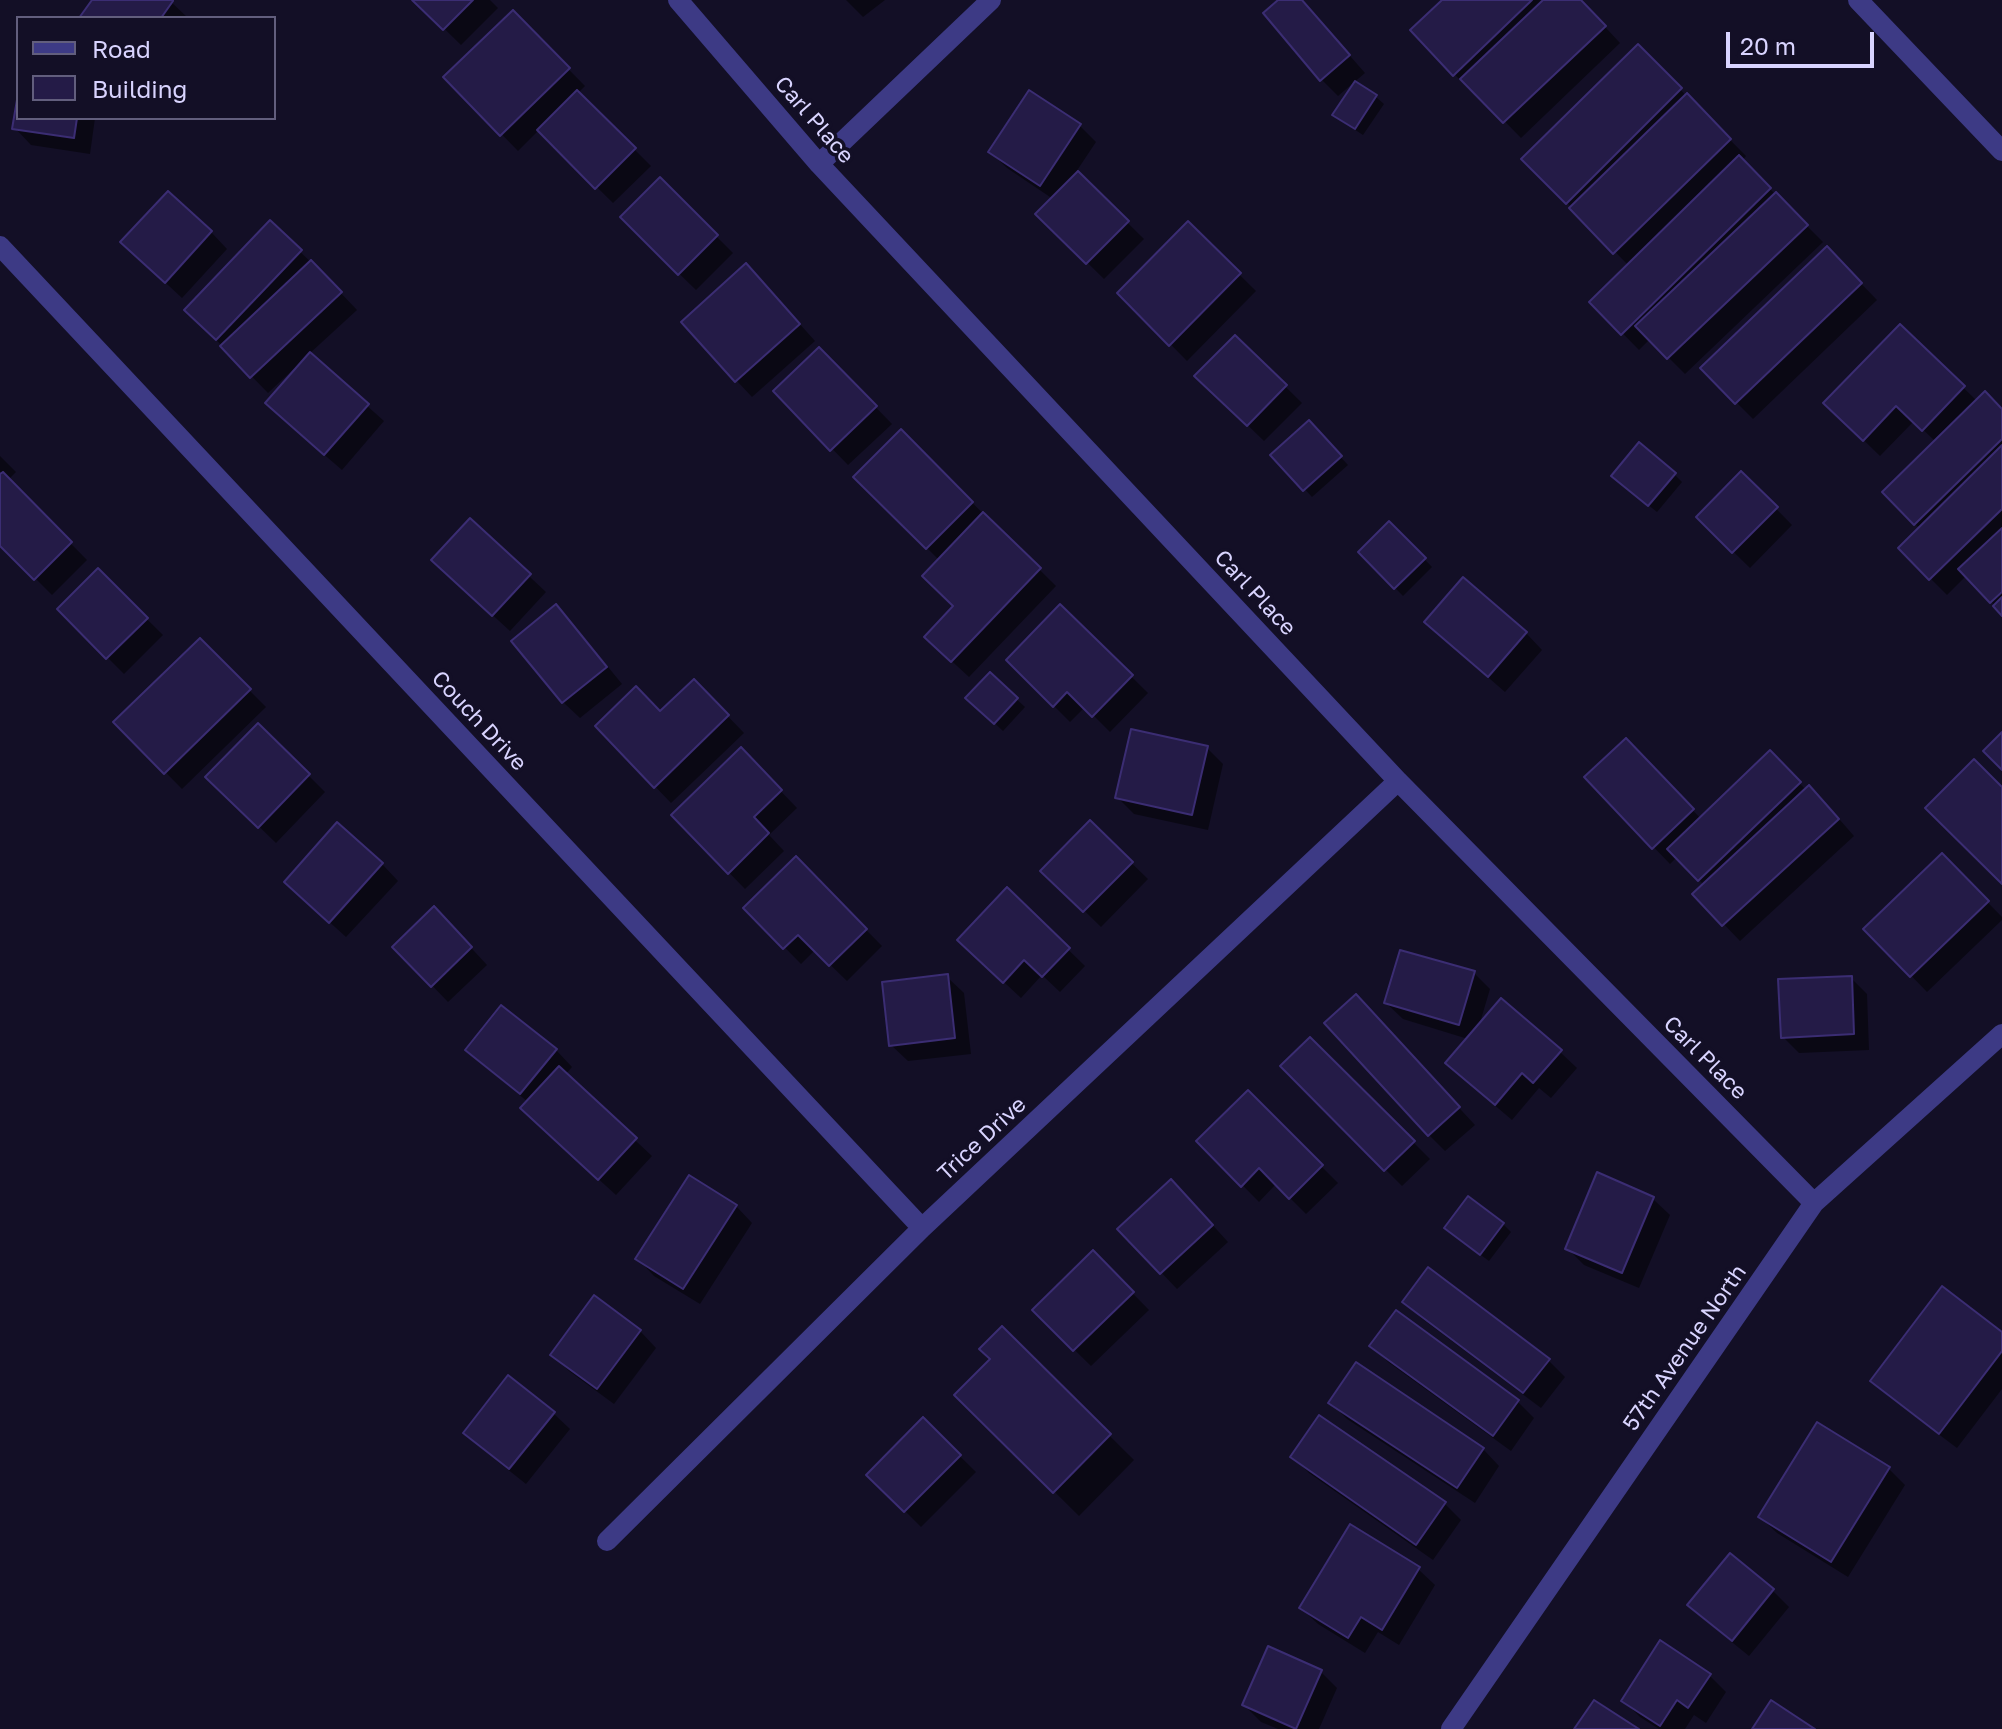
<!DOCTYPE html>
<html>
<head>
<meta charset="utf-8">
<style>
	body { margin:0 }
	#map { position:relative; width:2002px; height:1729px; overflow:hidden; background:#130f26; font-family:"Golos Text",sans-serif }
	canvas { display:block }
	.legend { position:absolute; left:16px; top:16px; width:260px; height:104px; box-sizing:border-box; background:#130f26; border:2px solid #625e7d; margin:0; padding:10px 14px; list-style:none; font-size:24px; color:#d9d4ff }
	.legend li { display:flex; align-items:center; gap:16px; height:40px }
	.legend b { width:40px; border:2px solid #625e7d }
	.scale { position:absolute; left:1726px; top:32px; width:148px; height:36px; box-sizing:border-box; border:4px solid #d9d4ff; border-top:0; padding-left:10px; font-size:24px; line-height:28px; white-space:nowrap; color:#d9d4ff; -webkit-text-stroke:6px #130f26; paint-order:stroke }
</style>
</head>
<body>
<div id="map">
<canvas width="2002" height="1729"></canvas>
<ul class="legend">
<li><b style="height:10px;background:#3d3a85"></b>Road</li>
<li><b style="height:22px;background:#241b47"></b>Building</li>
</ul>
<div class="scale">20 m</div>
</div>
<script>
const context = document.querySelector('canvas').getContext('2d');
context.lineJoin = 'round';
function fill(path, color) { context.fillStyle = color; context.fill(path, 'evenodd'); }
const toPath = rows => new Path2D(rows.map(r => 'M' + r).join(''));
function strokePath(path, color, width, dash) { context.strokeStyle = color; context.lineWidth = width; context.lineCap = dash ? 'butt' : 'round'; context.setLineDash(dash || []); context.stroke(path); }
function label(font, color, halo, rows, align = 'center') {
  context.font = font + ' "Golos Text",sans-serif'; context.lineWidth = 7; context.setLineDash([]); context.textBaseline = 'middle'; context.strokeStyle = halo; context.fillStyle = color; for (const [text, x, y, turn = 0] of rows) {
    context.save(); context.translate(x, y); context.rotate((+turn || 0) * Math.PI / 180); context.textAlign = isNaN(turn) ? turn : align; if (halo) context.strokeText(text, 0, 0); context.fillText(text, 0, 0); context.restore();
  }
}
fill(toPath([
	[95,0,169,0,188,18,82,18],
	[415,0,490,0,498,8,461,45],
	[846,0,885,0,863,17],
	[1281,0,1301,0,1365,73,1338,96,1321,79],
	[1445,0,1580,0,1620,43,1521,138,1473,89,1471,90,1454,74],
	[513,13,585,86,578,93,651,166,613,203,539,130,518,151,446,77],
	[1638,47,1746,156,1742,161,1823,242,1685,374,1650,339,1639,350,1592,302,1629,266,1524,159],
	[1355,83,1376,97,1384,104,1363,135,1343,122,1335,114],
	[1030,93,1080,126,1096,142,1076,172,1144,239,1104,279,1038,214,1053,199,1007,168,990,152],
	[18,106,18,118,95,118,90,154,31,145,15,128],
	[660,180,733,253,696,290,622,218],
	[270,223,317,268,357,310,309,354,384,421,342,470,284,420,301,366,299,364,268,393,187,310],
	[1188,224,1256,291,1187,361,1120,293],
	[211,232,227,249,182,298,140,259],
	[1843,265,1877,300,1753,419,1702,368],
	[762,282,815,341,752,397,736,380],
	[1900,326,1977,401,2002,411,2002,613,1966,576,1947,595,1900,548,1920,529,1885,492,1936,442,1914,421,1880,456,1842,419],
	[1235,337,1302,403,1264,441,1197,376],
	[819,349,892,424,848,465,776,391],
	[1309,423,1348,465,1312,497,1273,455],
	[901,432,1056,586,969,677,943,653,956,607,939,560,856,477],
	[0,456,16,472,8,480,87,560,52,595,0,543],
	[1741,473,1792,525,1750,568,1698,517],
	[1674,474,1682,482,1657,512,1622,484],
	[470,521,546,592,510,631,450,576],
	[1390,524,1432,567,1403,596,1360,552],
	[98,571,163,635,124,674,59,609],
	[556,607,572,623,622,684,580,718,563,702],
	[1061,607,1148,693,1110,732,1085,707,1070,722,1008,660],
	[1526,633,1542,650,1505,692,1443,638],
	[200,641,266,707,182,789,116,722],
	[990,675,1025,707,1003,731,968,698],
	[694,681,744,733,671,803,597,726,660,713],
	[258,725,325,792,276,843,208,777],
	[1207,748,1223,764,1208,830,1134,814,1118,798],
	[741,750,797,808,769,835,784,851,745,889,673,815],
	[1770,753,1807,791,1826,804,1854,836,1740,941,1695,894,1704,885,1677,857,1670,864,1587,778,1643,757,1701,819],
	[1090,823,1148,879,1101,927,1043,870],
	[1942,856,2002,917,2002,920,1927,992,1866,929],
	[796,859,882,946,847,981,815,950,801,964,746,908],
	[382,864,398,881,346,937,303,898],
	[1007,890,1085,966,1060,992,1042,975,1021,998,976,956],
	[450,925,487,965,448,1002,395,947],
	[1474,973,1490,989,1479,1026,1560,1052,1577,1068,1551,1098,1539,1088,1512,1120,1464,1079,1447,1063,1468,1039,1403,1019,1386,1003],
	[947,977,964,993,971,1054,908,1061,891,1045],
	[1851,978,1867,994,1869,1050,1799,1053,1783,1037],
	[1372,1014,1475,1125,1445,1151,1429,1135],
	[1310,1039,1430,1159,1402,1186,1282,1066],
	[467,1050,556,1050,572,1067,565,1075,652,1156,616,1195,539,1125,528,1102,484,1066],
	[1248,1093,1338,1183,1306,1214,1276,1184,1259,1202,1199,1141],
	[1188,1198,1228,1242,1177,1289,1120,1229],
	[1653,1199,1670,1215,1639,1288,1584,1265,1567,1248],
	[736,1206,752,1223,700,1304,654,1276,638,1259],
	[1503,1224,1511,1232,1489,1261,1454,1235],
	[1093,1253,1149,1310,1091,1366,1034,1310],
	[1405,1301,1548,1360,1565,1377,1541,1408,1421,1318],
	[1396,1313,1518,1402,1534,1418,1511,1451,1388,1362,1372,1346],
	[1002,1329,1134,1460,1079,1516,957,1395,992,1359],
	[640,1331,656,1348,614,1404,569,1371,552,1354],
	[2002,1334,2002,1389,1957,1448,1889,1397,1872,1381],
	[1331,1403,1483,1449,1499,1466,1475,1503,1347,1419],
	[553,1413,570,1429,526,1484,482,1449,465,1433],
	[923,1420,976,1472,921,1527,868,1474],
	[1818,1425,1889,1469,1905,1485,1848,1577,1777,1533,1760,1517],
	[1292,1456,1445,1504,1461,1520,1433,1560,1309,1473],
	[1730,1556,1773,1591,1789,1607,1749,1656,1706,1621,1690,1605],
	[1418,1569,1435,1585,1399,1645,1378,1632,1365,1653,1318,1624,1301,1608],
	[1321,1672,1337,1688,1319,1729,1278,1729,1261,1722,1244,1705],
	[1710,1676,1726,1692,1706,1723,1694,1715,1685,1729,1659,1729,1640,1717,1623,1700]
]), '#0007');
const building = toPath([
	[92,0,173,0,173,1,161,18,79,18,92,0],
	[412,0,473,0,443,30,412,0],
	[1278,0,1302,0,1350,55,1320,81,1263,13,1278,0],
	[1442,0,1532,0,1453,76,1410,30,1442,0],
	[1543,0,1581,0,1606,26,1503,123,1460,79,1543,0],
	[513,10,570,68,500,136,443,77,513,10],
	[1638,44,1682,88,1566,204,1521,159,1638,44],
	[1355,81,1377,95,1355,129,1332,115,1355,81],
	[577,90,636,148,595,189,537,130,577,90],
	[1029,90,1081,124,1040,186,988,152,1029,90],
	[1687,93,1731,139,1613,254,1569,208,1687,93],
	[18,94,18,118,77,118,74,138,12,129,18,94],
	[1739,155,1771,188,1621,335,1589,302,1739,155],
	[1078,171,1129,221,1086,264,1035,214,1078,171],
	[660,177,718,235,678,275,620,217,660,177],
	[168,191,212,231,165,283,120,242,168,191],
	[1776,192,1808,225,1667,359,1635,326,1776,192],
	[270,220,302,250,216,340,184,310,270,220],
	[1188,221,1241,273,1169,346,1117,293,1188,221],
	[1827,246,1862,283,1735,404,1700,368,1827,246],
	[311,260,342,292,250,378,220,346,311,260],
	[746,263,800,324,735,382,681,322,746,263],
	[1900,324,1965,386,1922,431,1896,406,1863,441,1823,403,1900,324],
	[1235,335,1287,385,1247,426,1194,376,1235,335],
	[819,347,877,406,830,451,773,391,819,347],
	[310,352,369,404,324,455,265,403,310,352],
	[1985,391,2002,409,2002,439,1914,525,1882,492,1985,391],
	[1309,420,1342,456,1303,491,1270,455,1309,420],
	[901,429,973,502,926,549,853,477,901,429],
	[1639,442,1676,473,1648,506,1611,476,1639,442],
	[2002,445,2002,509,1929,580,1898,548,2002,445],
	[1741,471,1778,507,1732,553,1696,517,1741,471],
	[3,472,72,542,34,580,0,546,0,474,3,472],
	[983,512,1041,568,951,662,924,637,953,606,922,576,983,512],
	[470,518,531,574,492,616,431,560,470,518],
	[1389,521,1426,558,1394,589,1358,552,1389,521],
	[2002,528,2002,592,1990,603,1958,569,2002,528],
	[98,568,148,618,106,659,57,609,98,568],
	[1463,577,1527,632,1488,677,1424,622,1463,577],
	[2002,597,2002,616,1993,606,2002,597],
	[556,604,607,667,562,703,511,641,556,604],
	[1060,604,1133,675,1092,717,1067,692,1053,707,1006,660,1060,604],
	[200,638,251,689,164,774,113,722,200,638],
	[990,672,1018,698,994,724,965,698,990,672],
	[694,679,729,715,654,788,595,726,636,686,660,711,694,679],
	[258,723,310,774,258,828,205,777,258,723],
	[1131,729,1208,746,1192,815,1115,798,1131,729],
	[2002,732,2002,770,1983,751,2002,732],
	[1626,738,1694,809,1652,849,1584,777,1626,738],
	[741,747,782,790,754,817,769,833,728,874,671,815,741,747],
	[1770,750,1801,782,1698,881,1667,849,1770,750],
	[1974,759,2002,787,2002,884,1925,808,1974,759],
	[1809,785,1839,819,1722,926,1692,894,1809,785],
	[1090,820,1133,862,1083,912,1040,871,1090,820],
	[337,822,383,863,329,923,284,882,337,822],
	[1942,853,1989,901,1910,977,1863,929,1942,853],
	[796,856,867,929,829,966,798,935,783,949,743,908,796,856],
	[1007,887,1070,948,1042,977,1024,960,1003,983,957,940,1007,887],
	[434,906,472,947,431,987,392,947,434,906],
	[1400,950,1475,971,1459,1025,1384,1003,1400,950],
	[948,974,955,1038,889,1046,882,982,948,974],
	[1852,976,1854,1034,1781,1038,1778,979,1852,976],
	[1356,994,1460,1107,1428,1136,1324,1023,1356,994],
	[1501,998,1562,1050,1533,1083,1522,1073,1495,1105,1445,1063,1501,998],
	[501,1005,557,1049,520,1094,465,1050,501,1005],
	[1310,1037,1415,1141,1384,1171,1280,1066,1310,1037],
	[559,1066,637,1138,598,1180,520,1108,559,1066],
	[1248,1090,1323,1165,1289,1199,1259,1168,1241,1187,1196,1141,1248,1090],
	[1597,1172,1654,1197,1622,1273,1565,1249,1597,1172],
	[689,1175,737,1205,683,1289,635,1259,689,1175],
	[1171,1179,1213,1225,1160,1274,1117,1229,1171,1179],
	[1468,1196,1504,1223,1480,1255,1444,1228,1468,1196],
	[1093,1250,1134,1292,1073,1351,1032,1310,1093,1250],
	[1428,1267,1550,1359,1523,1393,1402,1302,1428,1267],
	[1942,1286,2002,1332,2002,1351,1939,1434,1870,1381,1942,1286],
	[594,1295,641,1330,597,1389,550,1355,594,1295],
	[1396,1310,1519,1400,1493,1436,1369,1346,1396,1310],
	[1002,1326,1111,1434,1053,1493,954,1395,990,1359,979,1349,1002,1326],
	[1356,1362,1484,1448,1457,1488,1328,1403,1356,1362],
	[508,1375,555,1412,509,1469,463,1433,508,1375],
	[1319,1415,1446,1502,1416,1545,1290,1457,1319,1415],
	[923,1417,961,1455,904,1512,866,1475,923,1417],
	[1817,1422,1890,1467,1831,1562,1758,1517,1817,1422],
	[1350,1524,1420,1567,1382,1630,1361,1617,1348,1638,1299,1608,1350,1524],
	[1730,1553,1774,1589,1732,1641,1687,1605,1730,1553],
	[1660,1640,1711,1674,1688,1708,1677,1700,1660,1726,1621,1701,1660,1640],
	[1268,1646,1322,1670,1296,1729,1242,1705,1268,1646],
	[1594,1700,1639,1729,1574,1729,1594,1700],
	[1771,1700,1815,1729,1752,1729,1771,1700]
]);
fill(building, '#241b47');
strokePath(building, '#3b2d73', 2);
strokePath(toPath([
	[678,0,819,164,1398,781,1814,1203],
	[1858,0,2002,151],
	[819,164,991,0],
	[0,246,922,1228],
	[607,1541,922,1228,1398,781],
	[1451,1729,1814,1203,2002,1034]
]), '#3d3a85', 20);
label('22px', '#d9d4ff', '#130f26', [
	["Carl Place",814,120,49],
	["Carl Place",1255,593,47],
	["Couch Drive",479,721,47],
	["Carl Place",1705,1058,45],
	["Trice Drive",982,1139,-43],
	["57th Avenue North",1685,1348,-55]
]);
</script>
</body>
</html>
